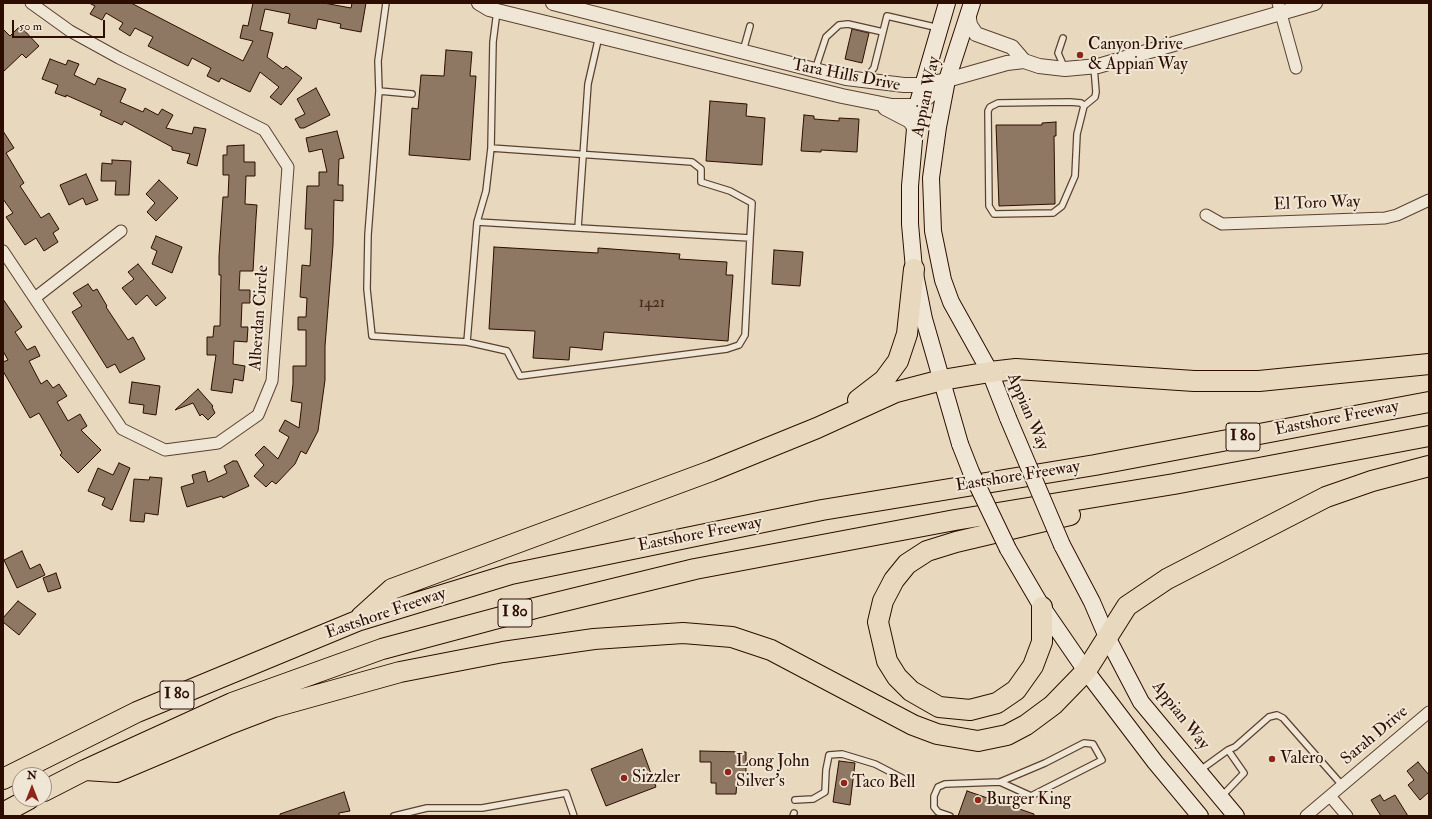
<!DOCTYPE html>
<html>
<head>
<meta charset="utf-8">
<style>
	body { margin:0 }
	#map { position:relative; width:1432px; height:819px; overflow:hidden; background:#e8d9be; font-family:"IM FELL Double Pica",serif }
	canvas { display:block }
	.frame { position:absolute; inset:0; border:4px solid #2c0d00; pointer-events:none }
	.north { position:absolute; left:12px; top:767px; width:40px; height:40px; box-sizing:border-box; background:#f0e6d5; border:1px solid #a28f80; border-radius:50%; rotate:0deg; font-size:11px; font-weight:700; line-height:16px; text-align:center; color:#2c0d00 }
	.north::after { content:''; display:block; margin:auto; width:14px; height:18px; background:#8f2418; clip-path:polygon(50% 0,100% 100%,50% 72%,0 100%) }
	.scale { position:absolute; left:12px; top:20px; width:93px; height:18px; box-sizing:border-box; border:2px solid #2c0d00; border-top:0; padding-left:5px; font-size:12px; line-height:14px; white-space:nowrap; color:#2c0d00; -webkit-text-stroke:3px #f0e6d5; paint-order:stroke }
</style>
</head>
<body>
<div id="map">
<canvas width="1432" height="819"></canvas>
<div class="frame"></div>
<div class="north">N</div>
<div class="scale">50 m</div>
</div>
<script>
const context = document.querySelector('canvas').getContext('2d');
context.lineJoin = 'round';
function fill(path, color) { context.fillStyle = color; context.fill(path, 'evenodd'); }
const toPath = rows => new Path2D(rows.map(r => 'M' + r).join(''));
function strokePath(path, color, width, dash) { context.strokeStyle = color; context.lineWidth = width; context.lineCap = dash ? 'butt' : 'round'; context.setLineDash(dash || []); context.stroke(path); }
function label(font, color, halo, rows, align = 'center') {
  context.font = font + ' "IM FELL Double Pica",serif'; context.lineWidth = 4; context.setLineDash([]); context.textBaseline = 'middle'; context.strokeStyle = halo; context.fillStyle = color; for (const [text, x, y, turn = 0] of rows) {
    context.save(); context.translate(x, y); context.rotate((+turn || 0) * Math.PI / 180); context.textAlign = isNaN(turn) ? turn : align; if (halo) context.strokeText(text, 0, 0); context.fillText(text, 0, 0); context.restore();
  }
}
const building = toPath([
	[89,3,131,3,243,61,253,41,240,38,243,25,248,26,253,3,324,3,351,8,352,3,366,3,361,32,340,28,341,24,318,19,316,29,288,23,290,14,265,9,260,30,273,33,267,57,283,69,286,66,302,78,281,105,270,97,279,87,260,72,250,92,221,78,219,82,207,76,211,68,192,58,188,66,148,46,153,37,135,28,130,36,119,29,123,23,106,13,102,20,90,14,95,6,89,3],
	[20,26,39,46,26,58,22,54,3,72,3,29,10,36,20,26],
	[852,29,869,33,862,63,845,59,852,29],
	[446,50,472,52,470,76,476,76,470,160,409,155,412,108,418,109,421,75,444,76,446,50],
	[50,59,66,65,68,60,79,64,74,75,95,85,98,78,126,89,120,102,143,112,145,108,158,115,162,109,173,115,166,128,192,134,194,127,206,129,197,166,187,163,190,154,172,150,172,147,124,121,122,125,100,115,102,111,66,95,66,97,55,93,58,85,42,79,50,59],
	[316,88,330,115,304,128,300,128,295,119,305,114,297,99,316,88],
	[710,101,747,104,746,116,765,118,762,165,706,161,710,101],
	[804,115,814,116,814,119,839,121,839,118,859,119,857,152,821,150,821,152,801,151,804,115],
	[1056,122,1056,136,1054,136,1055,204,999,206,996,125,1042,125,1042,123,1056,122],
	[3,131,14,148,6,153,24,183,20,186,41,218,49,213,59,229,53,233,58,242,44,251,36,238,25,245,6,217,13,213,3,199,3,131],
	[337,131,344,158,339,159,338,185,343,185,343,201,334,200,333,245,325,346,325,380,318,431,306,454,301,451,295,464,276,484,272,481,266,487,254,476,264,465,255,455,264,446,278,459,289,437,279,431,285,420,299,428,302,403,291,401,293,384,293,366,306,366,306,330,298,330,298,317,306,317,307,298,300,297,302,265,310,266,311,250,312,229,305,229,307,186,319,186,319,172,327,172,322,149,309,152,306,138,337,131],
	[244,145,244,162,255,162,255,176,246,176,245,204,257,205,256,218,253,271,240,271,239,290,250,290,250,303,242,303,241,327,248,327,247,342,234,341,233,364,245,366,243,381,234,379,232,393,211,390,216,355,207,355,207,337,213,337,214,326,220,326,221,275,219,275,219,256,223,197,228,197,229,175,223,175,223,155,227,155,227,146,244,145],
	[112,160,131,161,129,195,115,195,116,181,101,181,102,163,112,164,112,160],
	[86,174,98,200,86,205,83,198,69,205,60,185,86,174],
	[159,180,178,198,156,221,147,212,155,203,146,194,159,180],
	[156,236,182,247,172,273,152,264,157,251,151,248,156,236],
	[494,247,598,253,598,248,680,254,679,259,727,262,726,275,733,275,728,341,604,332,602,350,570,347,569,360,533,358,535,331,489,329,494,247],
	[774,250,803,252,800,286,772,284,774,250],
	[138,264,166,298,156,306,147,295,136,305,122,288,134,279,128,272,138,264],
	[88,284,93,291,97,289,107,306,106,307,128,340,133,337,145,359,120,373,115,364,107,368,72,312,82,306,73,293,88,284],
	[3,299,22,327,15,332,27,350,35,346,40,356,29,361,41,384,47,380,53,388,59,384,67,396,57,402,68,421,80,414,87,426,81,430,101,450,78,473,60,455,62,453,39,413,30,418,3,371,3,362,8,360,3,351,3,299],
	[132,382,160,386,156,415,143,413,144,405,129,403,132,382],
	[198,389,213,406,212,407,215,413,208,420,202,414,200,416,193,403,175,410,198,389],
	[233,461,237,461,249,486,223,498,222,496,187,507,181,487,194,483,192,475,205,471,208,482,227,473,224,466,233,461],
	[119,463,130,468,112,510,102,505,105,498,88,491,98,468,113,475,119,463],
	[150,477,162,478,158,515,145,513,144,522,130,521,134,479,149,480,150,477],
	[22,551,30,569,40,564,45,575,17,588,4,560,22,551],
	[56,573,61,588,48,592,43,578,56,573],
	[18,601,36,614,19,635,3,622,3,618,18,601],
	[642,749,656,787,606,806,591,769,642,749],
	[700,751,746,752,746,781,737,781,736,794,716,794,716,783,711,783,711,762,700,762,700,751],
	[839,761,855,763,850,805,833,802,839,761],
	[1418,762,1429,775,1429,792,1420,800,1408,785,1414,780,1407,771,1418,762],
	[967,791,1034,814,1034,816,958,816,967,791],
	[344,792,350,811,339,813,339,816,280,816,280,814,344,792],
	[1380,795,1384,801,1395,795,1408,816,1381,816,1371,800,1380,795]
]);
fill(building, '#8e7763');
strokePath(building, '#2c0d00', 1);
const service = toPath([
	[1063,38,1058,53,1065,69],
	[743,51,750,26],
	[815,70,826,37,839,25,848,24,883,32],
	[865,79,874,68,887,16,939,28],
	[379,91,378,61,386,3],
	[412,94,379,91,368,235,367,289,372,336,467,342,507,351,520,376,727,349,739,345,745,335,750,238,477,222],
	[1084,106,1081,103,1070,102,998,103,990,107,988,111,989,206,994,214,1053,213,1062,206,1075,176,1077,134,1084,106,1095,97,1096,92,1094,67],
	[491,148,692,162,701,169,701,182,730,191,752,203,750,238],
	[578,228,588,84,599,36],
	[467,342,477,222,486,191,491,148,493,42,497,11],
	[1199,771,1228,750,1235,747,1269,717,1277,715,1283,718,1342,785],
	[1221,797,1244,773,1228,750],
	[795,800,813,799,825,792,826,770,829,755,842,754,875,764,908,781],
	[394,816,427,808,482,808,566,793,574,816],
	[793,816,794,813],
	[950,816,938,812,934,807,934,796,938,787,945,784,1000,782,1045,763,1084,743,1093,744,1102,760,1031,796,1000,782]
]);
const minor = toPath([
	[1278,3,1296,68],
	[1206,215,1222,224,1385,218,1397,215,1429,200],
	[3,251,122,429,165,450,218,443,258,415,272,381,288,167,264,130,119,58,70,31,31,3],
	[36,297,121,231],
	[1330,796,1347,816],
	[1306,816,1429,712]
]);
const tertiary = toPath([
	[479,3,489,9,842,96,892,106,917,106,947,81],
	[553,3,846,78,904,85,922,85,947,80,1007,63,1024,61,1039,66,1065,69,1098,66,1315,3],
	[968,13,970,25,976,34,1012,47,1024,61],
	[885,108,910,121,915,129]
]);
const secondary = toPath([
	[947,3,917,106,910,186,910,224,914,269,924,319,960,444],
	[972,3,947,80,938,127,931,178,933,231,943,280,951,302,990,372,1008,418],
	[1062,545,1092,602,1107,637,1141,702,1236,816],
	[1008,549,1042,607,1086,671,1155,762,1200,816]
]);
const motorway = toPath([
	[858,400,884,380,898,361,907,334,914,269],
	[1042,607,1042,642,1033,666,1016,690,997,703,970,710,939,707,911,691,897,677,887,661,878,622,883,601,894,580,907,564,927,551,956,542,1070,515],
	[361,617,392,589,711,471,817,428,896,392,942,380,990,372,1016,369,1194,381,1259,381,1429,364],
	[85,770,116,772,227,725,274,707,400,672,503,652,594,639,683,633,732,637,771,650,913,725,937,734,978,741,1007,735,1026,725,1053,705,1086,671,1127,606,1167,579,1326,497,1372,481,1429,466],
	[3,779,137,712,357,621,511,574,822,510,1095,465,1429,402],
	[44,791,85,770,232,703,382,649,535,608,695,569,955,520,1174,484,1429,436],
	[3,813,29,799]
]);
strokePath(service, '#5b4030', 8);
strokePath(minor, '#5b4030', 13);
strokePath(tertiary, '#5b4030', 16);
strokePath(secondary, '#2c0d00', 18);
strokePath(motorway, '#2c0d00', 22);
strokePath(service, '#f0e6d5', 5.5);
strokePath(minor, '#f0e6d5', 11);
strokePath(tertiary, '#f0e6d5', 14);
strokePath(secondary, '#f0e6d5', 16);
strokePath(motorway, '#e8d9be', 20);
const secondaryBridge = toPath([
	[1008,418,1062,545],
	[960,444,971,472,1008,549]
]);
strokePath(secondaryBridge, '#2c0d00', 18, []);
strokePath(secondaryBridge, '#f0e6d5', 16);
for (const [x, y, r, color] of [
	[1080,55,4,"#8f2418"],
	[1272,759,4,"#8f2418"],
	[728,772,4,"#8f2418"],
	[624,778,4,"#8f2418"],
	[844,783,4,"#8f2418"],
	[978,800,4,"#8f2418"]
]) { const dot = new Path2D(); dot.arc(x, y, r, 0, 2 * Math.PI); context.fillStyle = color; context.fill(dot); strokePath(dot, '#f0e6d5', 1.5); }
label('15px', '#442819', null, [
	["1421",652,304]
]);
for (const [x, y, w] of [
	[1243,437,34],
	[515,613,34],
	[177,695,34]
]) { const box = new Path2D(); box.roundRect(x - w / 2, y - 14, w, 28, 3); context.fillStyle = '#f0e6d5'; context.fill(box); strokePath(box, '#2c0d00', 1); }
label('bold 16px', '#2c0d00', null, [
	["I 80",1243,437],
	["I 80",515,613],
	["I 80",177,695]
]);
label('17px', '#2c0d00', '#f0e6d5', [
	["Canyon Drive",1088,45],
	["& Appian Way",1088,65],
	["Valero",1280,759],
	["Long John",736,762],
	["Silver's",736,782],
	["Sizzler",632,778],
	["Taco Bell",852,783],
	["Burger King",986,800]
], 'left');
label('17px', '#2c0d00', '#f0e6d5', [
	["Tara Hills Drive",846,76,11],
	["Appian Way",927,97,-78],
	["El Toro Way",1317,204,-2],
	["Alberdan Circle",260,318,-86],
	["Appian Way",1027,412,67],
	["Eastshore Freeway",1337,419,-11],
	["Eastshore Freeway",1018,477,-9],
	["Eastshore Freeway",700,535,-11],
	["Eastshore Freeway",386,614,-19],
	["Appian Way",1180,716,52],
	["Sarah Drive",1375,736,-40]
]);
</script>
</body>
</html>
